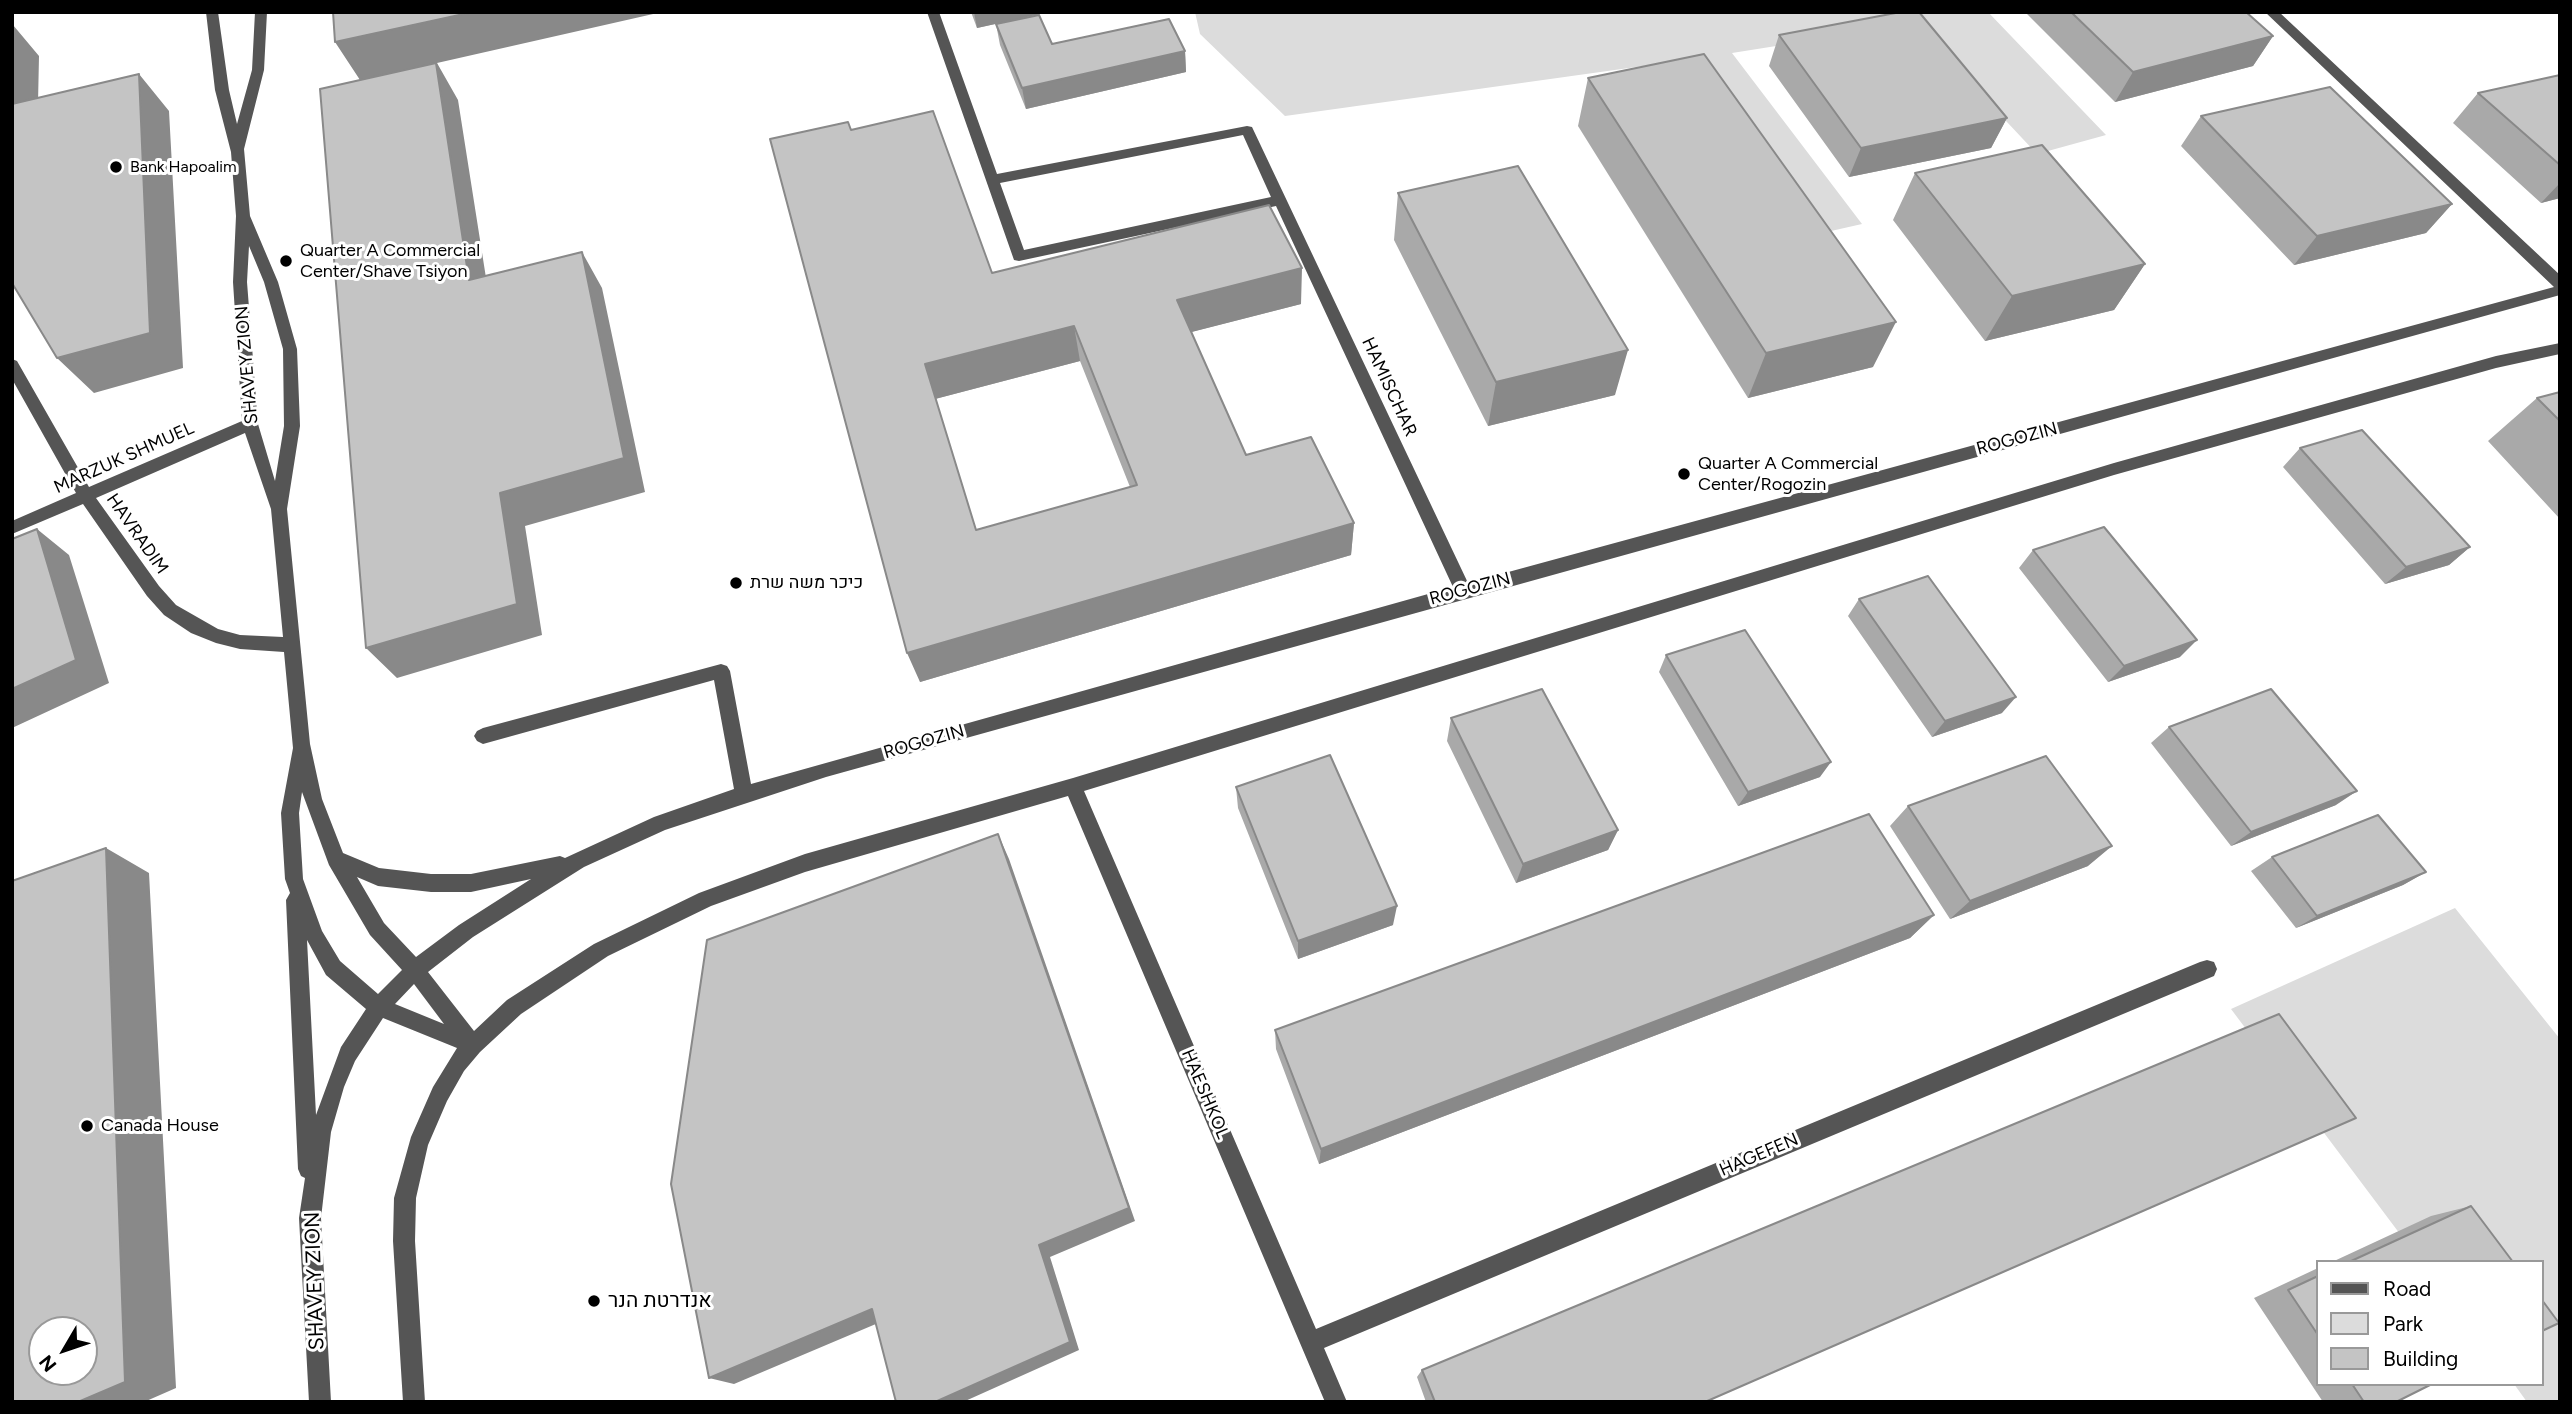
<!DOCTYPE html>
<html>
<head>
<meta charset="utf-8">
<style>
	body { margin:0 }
	#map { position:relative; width:2572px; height:1414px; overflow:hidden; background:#fff; font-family:Figtree,sans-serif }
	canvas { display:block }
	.frame { position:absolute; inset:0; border:14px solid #000; pointer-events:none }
	.legend { position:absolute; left:2316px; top:1260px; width:228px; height:126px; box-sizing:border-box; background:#fff; border:2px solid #999; margin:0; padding:9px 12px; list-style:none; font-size:21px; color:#000 }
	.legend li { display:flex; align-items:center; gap:14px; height:35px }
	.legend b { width:35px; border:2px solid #999 }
	.north { position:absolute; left:28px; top:1316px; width:70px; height:70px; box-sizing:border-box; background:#fff; border:2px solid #999; border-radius:50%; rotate:231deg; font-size:19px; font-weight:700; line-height:28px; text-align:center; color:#000 }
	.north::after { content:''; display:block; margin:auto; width:24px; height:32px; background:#000; clip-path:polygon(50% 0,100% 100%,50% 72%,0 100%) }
</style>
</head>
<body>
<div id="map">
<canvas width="2572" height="1414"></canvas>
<div class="frame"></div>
<ul class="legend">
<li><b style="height:9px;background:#555"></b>Road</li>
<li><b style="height:19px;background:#dcdcdc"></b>Park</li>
<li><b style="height:19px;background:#c4c4c4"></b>Building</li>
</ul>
<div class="north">N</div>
</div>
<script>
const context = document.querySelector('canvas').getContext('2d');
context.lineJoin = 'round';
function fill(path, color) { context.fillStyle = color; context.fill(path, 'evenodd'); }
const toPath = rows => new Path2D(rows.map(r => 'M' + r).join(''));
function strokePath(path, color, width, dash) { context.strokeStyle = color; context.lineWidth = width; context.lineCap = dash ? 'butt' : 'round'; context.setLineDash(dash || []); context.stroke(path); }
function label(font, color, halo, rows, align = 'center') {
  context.font = font + ' Figtree,Heebo,sans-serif'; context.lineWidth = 6; context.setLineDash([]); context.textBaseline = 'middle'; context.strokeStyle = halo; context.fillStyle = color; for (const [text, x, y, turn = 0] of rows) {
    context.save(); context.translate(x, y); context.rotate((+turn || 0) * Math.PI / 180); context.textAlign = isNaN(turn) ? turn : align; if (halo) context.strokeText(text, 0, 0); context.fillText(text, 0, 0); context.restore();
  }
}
fill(toPath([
	[1195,12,1988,12,2106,135,2037,154,1915,24,1732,53,1862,224,1800,238,1672,62,1285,116,1200,34],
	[2455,908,2560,1039,2560,1402,2527,1402,2514,1384,2542,1384,2542,1262,2421,1262,2231,1009]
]), '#dcdcdc');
fill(toPath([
	[206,12,218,12,229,90,237,124,252,70,255,12,267,12,264,70,244,149,250,216,278,282,297,349,300,426,287,509,310,744,322,799,343,853,379,868,431,874,471,874,560,856,565,858,654,817,734,789,714,680,483,744,477,741,474,736,477,731,483,728,721,664,727,666,730,671,751,784,1453,587,1276,206,1019,261,1014,260,927,12,939,12,997,174,1247,126,1252,127,1468,583,2554,287,2265,12,2279,12,2560,275,2560,295,826,777,665,830,584,867,473,937,428,972,474,1031,507,1000,594,944,699,893,805,854,1073,778,2114,463,2496,356,2560,343,2560,354,2496,368,2114,475,1084,791,1316,1329,2200,962,2207,960,2214,962,2217,969,2214,976,1324,1348,1347,1402,1325,1402,1068,796,805,872,711,906,608,956,521,1014,480,1052,464,1071,447,1101,428,1145,416,1198,415,1241,425,1402,403,1402,393,1241,394,1198,411,1137,433,1087,457,1048,383,1018,355,1061,344,1087,331,1132,321,1218,331,1402,309,1402,299,1218,305,1178,301,1176,298,1169,286,900,290,893,285,879,281,813,293,748,284,652,240,649,216,643,191,633,164,615,147,596,83,504,12,534,12,521,76,493,12,379,12,359,17,361,89,487,242,421,233,282,236,216,231,152,215,90,206,12],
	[1243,135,1271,197,1024,250,1000,183,1243,135],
	[249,246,264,282,283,349,284,426,275,481,258,424,247,282,249,246],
	[245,433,271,509,283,637,240,635,218,629,176,605,159,586,96,498,245,433],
	[302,792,329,865,370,935,402,970,378,994,340,961,322,931,303,879,299,813,302,792],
	[357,877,378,886,431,892,471,892,531,879,459,925,416,957,384,923,357,877],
	[307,940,326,975,366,1009,341,1047,316,1115,307,940],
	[414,984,444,1024,395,1004,414,984]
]), '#555');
fill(toPath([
	[971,12,1045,12,1045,13,977,28],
	[2025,12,2246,12,2273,36,2253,66,2115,102],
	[996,24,1052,44,1185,51,1186,72,1026,109,1000,45],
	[1779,35,2007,118,1991,148,1849,177,1769,66],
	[2560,75,2560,198,2541,203,2453,123,2478,93],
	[1588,78,1873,367,1748,398,1578,126],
	[2201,116,2452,204,2426,233,2294,265,2181,146],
	[851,130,992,273,1301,304,1191,332,1246,455,1354,523,1351,555,920,682],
	[1080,361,1130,487,976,530,935,399],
	[1915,173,2145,264,2114,310,1985,341,1893,220],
	[1398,193,1615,395,1488,426,1394,240],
	[2560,392,2560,519,2488,441,2537,398],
	[2300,448,2470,547,2449,565,2385,584,2283,467],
	[2033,550,2180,657,2108,682,2019,568],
	[1859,599,2002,713,1932,737,1848,616],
	[1666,655,1820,777,1738,806,1659,672],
	[1451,718,1618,830,1608,850,1516,883,1447,741],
	[2169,727,2336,805,2231,846,2151,743],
	[1236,787,1393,925,1298,959,1238,808],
	[1908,806,2088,866,1950,919,1890,826],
	[2272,857,2426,872,2403,885,2296,928,2251,871],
	[1934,915,1910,938,1319,1164,1276,1049,1275,1030],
	[2471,1206,2513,1262,2332,1262,2431,1216],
	[2318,1268,2318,1384,2432,1384,2396,1402,2323,1402,2254,1298],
	[1422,1370,1705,1402,1426,1402,1417,1377]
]), '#a9a9a9');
fill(toPath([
	[473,12,662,12,437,63,458,100,492,316,469,280,360,80,335,42],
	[974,12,1045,12,1045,13,977,28],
	[13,25,39,56,36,198,12,204,12,55],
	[2273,36,2253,66,2115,102,2133,72],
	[1185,51,1186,72,1026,109,1022,88],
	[139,74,169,111,183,368,94,393,57,358],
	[2007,118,1991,148,1849,177,1861,148],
	[2560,183,2560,198,2541,203],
	[2452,204,2426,233,2294,265,2317,236],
	[582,252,602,288,645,492,525,526,542,635,397,678,366,648,500,493],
	[2145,264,2114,310,1985,341,2012,296],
	[1302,268,1301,304,1180,335,1177,300],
	[1896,322,1873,367,1748,398,1766,353],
	[1074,326,1080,361,935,399,925,364],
	[1628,350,1615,395,1488,426,1496,382],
	[1354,523,1351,555,920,682,907,653],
	[37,529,69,555,109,683,12,728,12,689],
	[2470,547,2449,565,2385,584,2406,567],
	[2197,640,2180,657,2108,682,2124,666],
	[2016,697,2002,713,1932,737,1945,721],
	[1831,762,1820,777,1738,806,1748,792],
	[2357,791,2336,805,2231,846,2251,832],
	[1618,830,1608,850,1516,883,1523,864],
	[998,834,1009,859,1135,1221,1050,1257,1079,1350,963,1402,935,1402,1039,1245],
	[2112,846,2088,866,1950,919,1970,901],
	[106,848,149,873,176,1388,144,1402,78,1402],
	[2426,872,2403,885,2296,928,2317,916],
	[1397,906,1393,925,1298,959,1298,941],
	[1934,915,1910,938,1319,1164,1321,1149],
	[872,1309,890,1318,734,1384,709,1378]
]), '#898989');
const building = toPath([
	[333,12,473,12,335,42,333,12],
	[1901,12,1919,12,2007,118,1861,148,1779,35,1901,12],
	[2071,12,2246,12,2273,36,2133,72,2071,12],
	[1039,15,1052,44,1169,19,1185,51,1022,88,996,24,1039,15],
	[13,25,12,55,12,26,13,25],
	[1704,54,1896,322,1766,353,1588,78,1704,54],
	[436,63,469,280,582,252,624,458,500,493,517,604,366,648,320,89,436,63],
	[139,74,150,333,57,358,12,283,12,104,139,74],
	[2560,75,2560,165,2478,93,2560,75],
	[2330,87,2452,204,2317,236,2201,116,2330,87],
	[933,111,992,273,1269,205,1302,268,1177,300,1246,455,1311,437,1354,523,907,653,770,139,848,122,851,130,933,111],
	[1074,326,1137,485,976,530,925,364,1074,326],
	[2042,145,2145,264,2012,296,1915,173,2042,145],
	[1518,166,1628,350,1496,382,1398,193,1518,166],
	[2560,392,2560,421,2537,398,2560,392],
	[2362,430,2470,547,2406,567,2300,448,2362,430],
	[2104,527,2197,640,2124,666,2033,550,2104,527],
	[37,529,76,660,12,689,12,539,37,529],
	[1928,576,2016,697,1945,721,1859,599,1928,576],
	[1745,630,1831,762,1748,792,1666,655,1745,630],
	[1542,689,1618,830,1523,864,1451,718,1542,689],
	[2271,689,2357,791,2251,832,2169,727,2271,689],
	[1330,755,1397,906,1298,941,1236,787,1330,755],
	[2046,756,2112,846,1970,901,1908,806,2046,756],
	[1869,814,1934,915,1321,1149,1275,1030,1869,814],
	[2378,815,2426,872,2317,916,2272,857,2378,815],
	[998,834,1129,1208,1039,1245,1070,1342,935,1402,896,1402,872,1309,709,1378,671,1184,707,940,998,834],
	[106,848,125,1382,78,1402,12,1402,12,881,106,848],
	[42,1330,84,1330,84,1372,42,1372,42,1330],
	[2279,1014,2356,1118,1705,1402,1435,1402,1422,1370,2279,1014],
	[2471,1206,2513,1262,2349,1262,2471,1206],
	[2318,1276,2318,1335,2288,1290,2318,1276],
	[2542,1300,2559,1323,2542,1331,2542,1300],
	[2352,1384,2432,1384,2396,1402,2364,1402,2352,1384]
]);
fill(building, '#c4c4c4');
strokePath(building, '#898989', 2);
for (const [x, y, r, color] of [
	[116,167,7,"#000"],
	[286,261,7,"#000"],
	[1684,474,7,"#000"],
	[736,583,7,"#000"],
	[87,1126,7,"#000"],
	[594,1301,7,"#000"]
]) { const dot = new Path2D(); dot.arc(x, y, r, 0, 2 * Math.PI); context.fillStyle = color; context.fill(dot); strokePath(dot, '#fff', 2.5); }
label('16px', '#000', '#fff', [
	["Bank Hapoalim",130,167]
], 'left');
label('18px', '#000', '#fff', [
	["Quarter A Commercial",300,251],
	["Center/Shave Tsiyon",300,272],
	["Quarter A Commercial",1698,464],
	["Center/Rogozin",1698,485],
	["כיכר משה שרת",750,583],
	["Canada House",101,1126]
], 'left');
label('18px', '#000', '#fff', [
	["SHAVEY ZION",247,365,-95],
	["HAMISCHAR",1389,387,65],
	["ROGOZIN",2017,439,-15],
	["MARZUK SHMUEL",124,458,-24],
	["HAVRADIM",137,534,55],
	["ROGOZIN",1470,589,-15],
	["ROGOZIN",924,742,-16],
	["HAESHKOL",1205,1094,67],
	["HAGEFEN",1759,1155,-23]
]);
label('21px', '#000', '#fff', [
	["SHAVEY ZION",315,1281,-92]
]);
label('21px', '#000', '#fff', [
	["אנדרטת הנר",608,1301]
], 'left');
</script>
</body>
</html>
